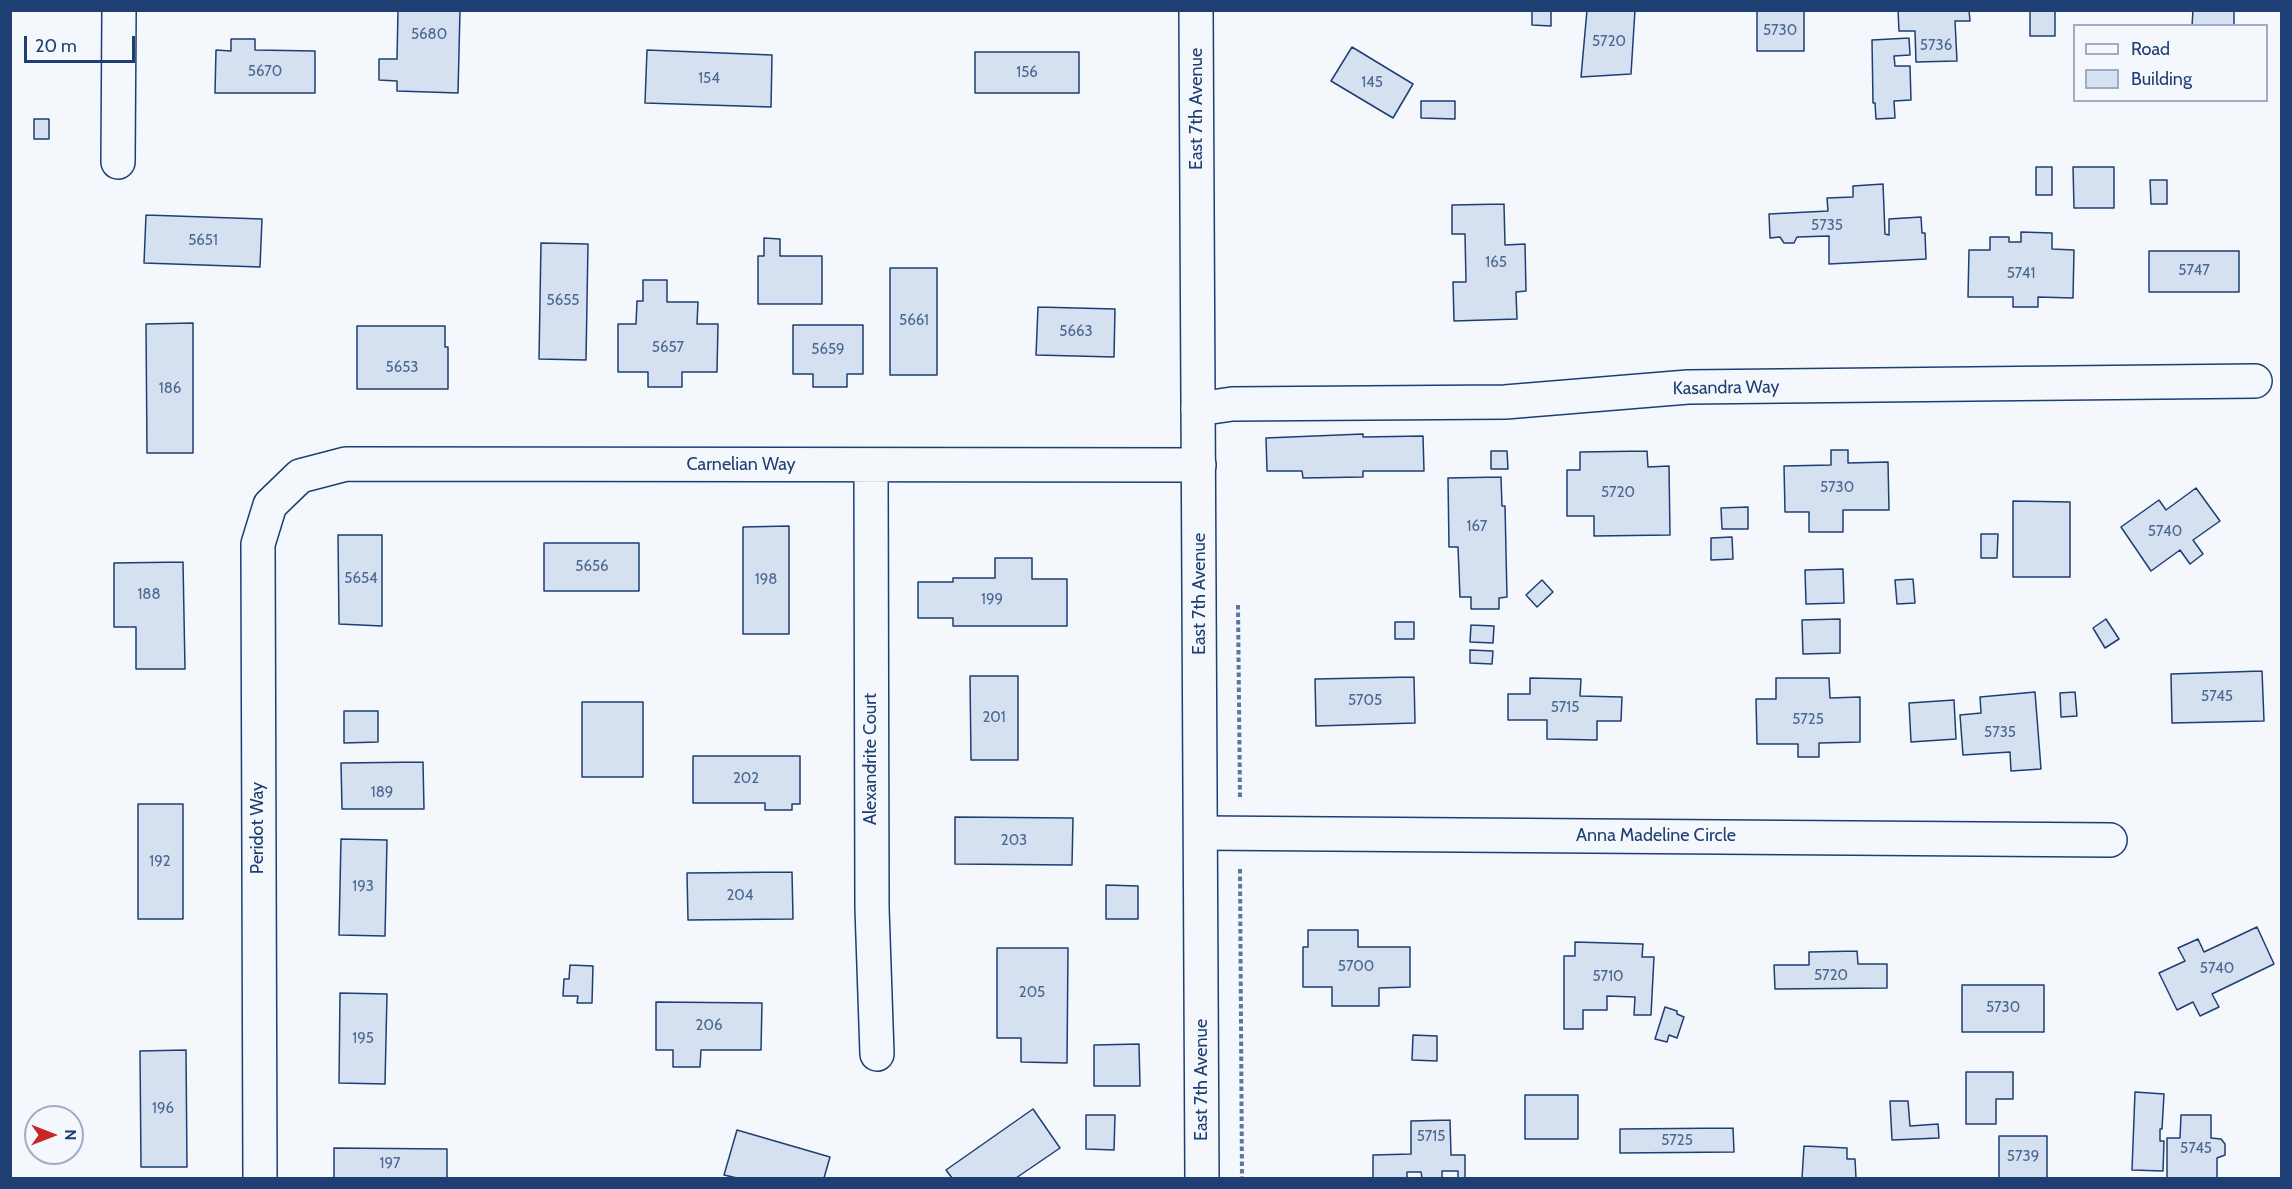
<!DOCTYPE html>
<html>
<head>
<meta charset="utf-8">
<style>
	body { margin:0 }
	#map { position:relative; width:2292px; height:1189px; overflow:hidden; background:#f4f7fb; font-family:Cabin,sans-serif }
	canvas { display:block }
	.frame { position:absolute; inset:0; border:12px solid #1d3f73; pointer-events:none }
	.legend { position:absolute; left:2073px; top:24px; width:195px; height:78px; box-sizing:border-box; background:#f4f7fb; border:2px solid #9eadc5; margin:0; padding:8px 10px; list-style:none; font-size:18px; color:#1d3f73 }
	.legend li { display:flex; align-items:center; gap:12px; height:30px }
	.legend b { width:30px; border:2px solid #9eadc5 }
	.north { position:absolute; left:24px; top:1105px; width:60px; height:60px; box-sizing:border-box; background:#f4f7fb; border:2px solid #9eadc5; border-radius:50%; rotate:90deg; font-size:16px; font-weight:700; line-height:24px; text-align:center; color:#1d3f73 }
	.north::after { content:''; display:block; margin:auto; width:21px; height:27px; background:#c62828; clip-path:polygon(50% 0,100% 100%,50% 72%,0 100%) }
	.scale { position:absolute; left:24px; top:36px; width:111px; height:27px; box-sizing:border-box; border:3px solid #1d3f73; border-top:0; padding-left:8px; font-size:18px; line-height:21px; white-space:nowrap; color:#1d3f73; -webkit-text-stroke:4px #f4f7fb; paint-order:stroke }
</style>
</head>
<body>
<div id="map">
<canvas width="2292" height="1189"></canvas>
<div class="frame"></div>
<ul class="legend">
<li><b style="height:8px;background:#f4f7fb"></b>Road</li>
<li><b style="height:16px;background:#d5e0f0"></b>Building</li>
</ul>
<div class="north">N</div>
<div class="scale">20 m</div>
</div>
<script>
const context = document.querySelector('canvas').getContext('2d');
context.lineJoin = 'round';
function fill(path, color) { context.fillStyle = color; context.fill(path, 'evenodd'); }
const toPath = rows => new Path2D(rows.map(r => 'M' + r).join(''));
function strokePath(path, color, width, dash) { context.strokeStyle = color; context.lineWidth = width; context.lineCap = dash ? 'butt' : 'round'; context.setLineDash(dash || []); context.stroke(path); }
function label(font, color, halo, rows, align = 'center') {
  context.font = font + ' Cabin,sans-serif'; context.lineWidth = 4.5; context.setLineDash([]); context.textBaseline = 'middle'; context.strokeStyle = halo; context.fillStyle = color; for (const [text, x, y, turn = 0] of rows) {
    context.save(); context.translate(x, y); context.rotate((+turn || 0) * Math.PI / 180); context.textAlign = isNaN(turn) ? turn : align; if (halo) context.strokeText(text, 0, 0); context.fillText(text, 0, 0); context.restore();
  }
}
const building = toPath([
	[398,10,460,10,458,93,397,91,397,81,379,80,379,59,397,59,398,10],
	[1532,10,1551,10,1551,26,1532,25,1532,10],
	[1587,10,1635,10,1631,74,1581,77,1587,10],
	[1757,10,1804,10,1804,51,1757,51,1757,10],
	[1898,10,1969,10,1970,21,1955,21,1957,61,1916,62,1915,31,1899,31,1898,10],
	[2030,10,2055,10,2055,36,2030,36,2030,10],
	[2193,10,2234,10,2234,26,2192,26,2193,10],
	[1909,38,1910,55,1894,56,1895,66,1910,66,1911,100,1894,101,1895,118,1876,119,1875,103,1873,103,1872,40,1909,38],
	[231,39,255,39,255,50,315,51,315,93,215,93,216,50,231,51,231,39],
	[1352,47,1413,84,1393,118,1331,81,1352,47],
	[647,50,772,55,771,107,645,103,647,50],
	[975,52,1079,52,1079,93,975,93,975,52],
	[1421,101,1455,101,1455,119,1421,118,1421,101],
	[34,119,49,119,49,139,34,139,34,119],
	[2036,167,2052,167,2052,195,2036,195,2036,167],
	[2073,167,2114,167,2114,208,2074,208,2073,167],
	[2150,180,2167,180,2167,204,2151,204,2150,180],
	[1883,184,1885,234,1889,235,1889,219,1921,217,1922,233,1925,233,1926,259,1829,264,1829,236,1797,237,1794,243,1784,243,1780,237,1770,238,1769,214,1828,211,1827,198,1853,197,1853,186,1883,184],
	[1504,204,1505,245,1525,244,1526,291,1516,292,1517,319,1454,321,1453,282,1466,282,1465,234,1452,234,1452,205,1504,204],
	[146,215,262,219,260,267,144,263,146,215],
	[2021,232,2052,233,2052,249,2074,250,2073,298,2038,297,2038,307,2013,307,2013,297,1968,297,1969,250,1990,250,1990,237,2009,237,2009,242,2021,242,2021,232],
	[764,238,780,239,780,256,822,256,822,304,758,304,758,256,764,256,764,238],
	[541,243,588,244,586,360,539,359,541,243],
	[2149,251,2239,251,2239,292,2149,292,2149,251],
	[890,268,937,268,937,375,890,375,890,268],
	[643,280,667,280,667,302,698,302,697,324,718,324,717,372,682,372,682,387,648,387,648,372,618,372,618,324,636,324,637,301,643,301,643,280],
	[1038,307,1115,309,1114,357,1036,355,1038,307],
	[193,323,193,453,147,453,146,324,193,323],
	[793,325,863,325,863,374,847,374,847,387,813,387,813,374,793,374,793,325],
	[357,326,445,326,445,347,448,347,448,389,357,389,357,326],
	[1363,434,1363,437,1423,436,1424,471,1363,471,1363,477,1303,478,1302,471,1267,471,1266,438,1363,434],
	[1831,450,1848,450,1848,463,1888,462,1889,510,1843,510,1843,532,1809,532,1809,512,1785,512,1784,466,1831,465,1831,450],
	[1491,451,1507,451,1508,469,1491,469,1491,451],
	[1647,451,1648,467,1669,466,1670,535,1594,536,1594,516,1567,516,1567,470,1580,470,1580,452,1647,451],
	[1501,477,1502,506,1505,506,1507,597,1499,598,1499,609,1471,609,1471,597,1460,597,1458,547,1449,547,1448,478,1501,477],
	[2196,488,2220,521,2193,540,2203,554,2190,564,2180,550,2151,571,2121,527,2159,500,2166,510,2196,488],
	[2013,501,2070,502,2070,577,2013,577,2013,501],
	[1748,507,1748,529,1722,529,1721,508,1748,507],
	[789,526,789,634,743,634,743,527,789,526],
	[1981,534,1998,534,1997,558,1981,558,1981,534],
	[338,535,382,535,382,626,339,624,338,535],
	[1732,537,1733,559,1711,560,1711,538,1732,537],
	[544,543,639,543,639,591,544,591,544,543],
	[995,558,1032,558,1032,579,1067,579,1067,626,953,626,953,618,918,618,918,582,953,582,953,578,995,578,995,558],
	[183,562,185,669,136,669,136,627,114,627,114,563,183,562],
	[1843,569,1844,603,1806,604,1805,570,1843,569],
	[1913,579,1915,603,1897,604,1895,580,1913,579],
	[1542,580,1553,592,1537,607,1526,595,1542,580],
	[1840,619,1840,653,1803,654,1802,620,1840,619],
	[2106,619,2119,639,2105,648,2093,628,2106,619],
	[1395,622,1414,622,1414,639,1395,639,1395,622],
	[1471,625,1494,626,1493,643,1470,642,1471,625],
	[1470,650,1493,651,1492,664,1470,663,1470,650],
	[2262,671,2264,721,2172,723,2171,674,2262,671],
	[970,676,1018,676,1018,760,971,760,970,676],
	[1414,677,1415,723,1316,726,1315,679,1414,677],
	[1530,678,1581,679,1580,696,1622,697,1621,721,1597,721,1597,740,1547,739,1547,720,1508,720,1508,694,1530,694,1530,678],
	[1776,678,1829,678,1830,698,1860,697,1860,742,1819,743,1819,757,1798,757,1798,744,1757,744,1756,699,1776,699,1776,678],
	[2035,692,2041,769,2011,771,2010,752,1963,755,1960,715,1981,713,1980,697,2035,692],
	[2075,692,2077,716,2061,717,2060,693,2075,692],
	[1954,700,1956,739,1911,742,1909,703,1954,700],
	[582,702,643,702,643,777,582,777,582,702],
	[344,711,378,711,378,742,344,743,344,711],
	[693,756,800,756,800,804,792,804,792,810,765,810,765,803,693,803,693,756],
	[423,762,424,809,342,809,341,763,423,762],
	[138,804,183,804,183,919,138,919,138,804],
	[955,817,1073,818,1072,865,955,864,955,817],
	[341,839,387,840,385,936,339,935,341,839],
	[792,872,793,919,688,920,687,873,792,872],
	[1106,885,1138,886,1138,919,1106,919,1106,885],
	[2257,927,2274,964,2212,994,2219,1007,2200,1016,2193,1002,2177,1010,2159,973,2185,961,2178,948,2198,939,2204,952,2257,927],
	[1308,930,1358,930,1358,947,1410,947,1410,987,1379,988,1379,1006,1332,1006,1332,987,1303,987,1303,947,1308,947,1308,930],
	[1575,942,1643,944,1642,957,1654,957,1651,1015,1634,1015,1635,997,1607,996,1607,1010,1583,1010,1583,1029,1564,1029,1564,956,1575,956,1575,942],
	[997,948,1068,948,1067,1063,1021,1062,1021,1038,997,1038,997,948],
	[1857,951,1858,964,1887,964,1887,988,1775,989,1774,965,1809,965,1809,952,1857,951],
	[570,965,593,966,592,1003,577,1003,578,996,563,996,564,979,569,979,570,965],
	[1962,985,2044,985,2044,1032,1962,1032,1962,985],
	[340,993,387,994,385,1084,339,1083,340,993],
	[656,1002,762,1003,761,1050,701,1050,700,1067,673,1067,673,1050,656,1050,656,1002],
	[1665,1007,1677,1011,1677,1014,1684,1017,1677,1038,1669,1035,1667,1042,1655,1039,1665,1007],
	[1413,1035,1437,1036,1437,1061,1412,1060,1413,1035],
	[1139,1044,1140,1086,1094,1086,1094,1045,1139,1044],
	[186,1050,187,1167,141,1167,140,1051,186,1050],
	[1966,1072,2013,1072,2013,1099,1996,1099,1996,1124,1966,1124,1966,1072],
	[2135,1092,2164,1094,2162,1129,2160,1129,2160,1141,2164,1141,2163,1171,2132,1170,2135,1092],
	[1525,1095,1578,1095,1578,1139,1525,1139,1525,1095],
	[1890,1101,1908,1101,1910,1126,1938,1124,1939,1138,1892,1140,1890,1101],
	[1033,1109,1060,1148,1016,1178,952,1178,946,1170,1033,1109],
	[1086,1115,1115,1115,1114,1150,1086,1149,1086,1115],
	[2181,1115,2211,1115,2211,1138,2221,1139,2225,1144,2225,1155,2217,1158,2217,1178,2167,1178,2167,1138,2180,1138,2181,1115],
	[1450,1120,1451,1155,1465,1155,1465,1178,1458,1178,1458,1171,1442,1171,1442,1178,1422,1178,1421,1172,1407,1172,1407,1178,1373,1178,1373,1155,1411,1154,1411,1121,1450,1120],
	[1733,1128,1734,1152,1620,1153,1620,1129,1733,1128],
	[737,1130,830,1157,824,1178,737,1178,724,1175,737,1130],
	[1999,1136,2047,1136,2047,1178,1999,1178,1999,1136],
	[1804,1146,1847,1148,1847,1159,1855,1159,1856,1178,1802,1178,1804,1146],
	[334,1148,447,1149,447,1178,334,1178,334,1148]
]);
fill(building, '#d5e0f0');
strokePath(building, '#1d3f73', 1.5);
const minor = toPath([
	[118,162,119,10],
	[1198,409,1232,404,1505,402,1688,387,2255,381],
	[871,465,872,908,877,1054],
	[1201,833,2110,840],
	[260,1178,258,544,270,505,300,476,346,464,1199,465]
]);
const secondary = toPath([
	[1196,10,1202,1178]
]);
strokePath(minor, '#1d3f73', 36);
strokePath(secondary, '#1d3f73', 36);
strokePath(toPath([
	[1238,605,1240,799],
	[1240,869,1242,1178]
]), '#5e769c', 4, [4.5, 3]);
strokePath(minor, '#f4f7fb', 33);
strokePath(secondary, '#f4f7fb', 33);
label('15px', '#4b6792', null, [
	["5730",1780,31],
	["5680",429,35],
	["5720",1609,42],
	["5736",1936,46],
	["5670",265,72],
	["156",1027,73],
	["154",709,79],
	["145",1372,83],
	["5735",1827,226],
	["5651",203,241],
	["165",1496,263],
	["5747",2194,271],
	["5741",2021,274],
	["5655",563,301],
	["5661",914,321],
	["5663",1076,332],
	["5657",668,348],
	["5659",828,350],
	["5653",402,368],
	["186",170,389],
	["5730",1837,488],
	["5720",1618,493],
	["167",1477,527],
	["5740",2165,532],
	["5656",592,567],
	["5654",361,579],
	["198",766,580],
	["188",149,595],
	["199",992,600],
	["5745",2217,697],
	["5705",1365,701],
	["5715",1565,708],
	["201",994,718],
	["5725",1808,720],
	["5735",2000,733],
	["202",746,779],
	["189",382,793],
	["203",1014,841],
	["192",160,862],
	["193",363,887],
	["204",740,896],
	["5700",1356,967],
	["5740",2217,969],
	["5720",1831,976],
	["5710",1608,977],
	["205",1032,993],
	["5730",2003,1008],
	["206",709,1026],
	["195",363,1039],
	["196",163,1109],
	["5715",1431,1137],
	["5725",1677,1141],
	["5745",2196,1149],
	["5739",2023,1157],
	["197",390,1164]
]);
label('18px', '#1d3f73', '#f4f7fb', [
	["East 7th Avenue",1197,109,-90],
	["Kasandra Way",1726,388,-1],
	["Carnelian Way",741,465],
	["East 7th Avenue",1200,594,-90],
	["Alexandrite Court",871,759,-90],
	["Peridot Way",258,828,-90],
	["Anna Madeline Circle",1656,836],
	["East 7th Avenue",1202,1080,-90]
]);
</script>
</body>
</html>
